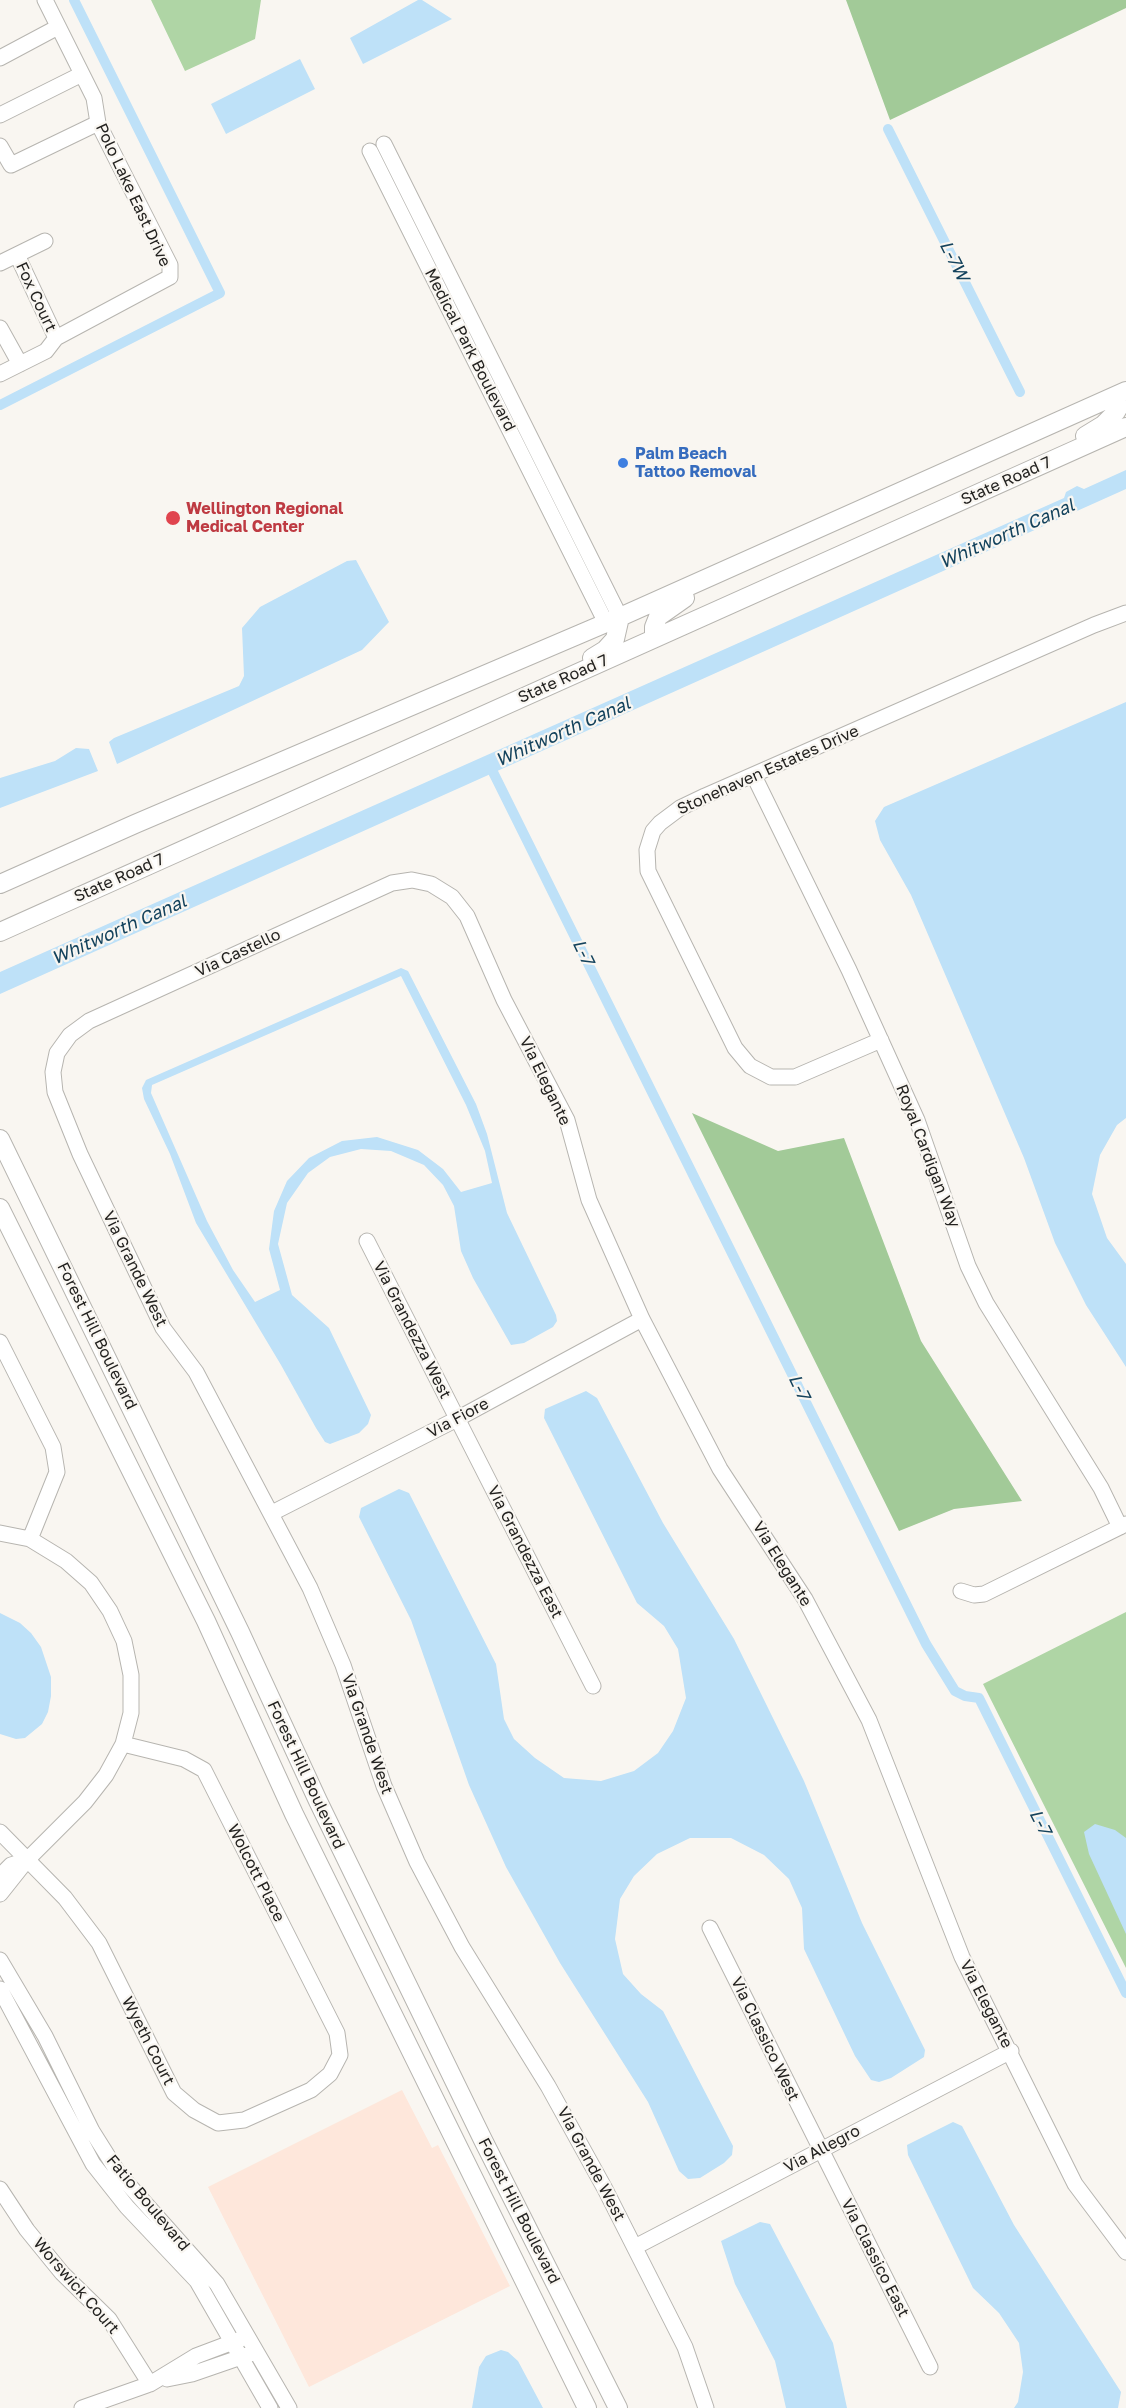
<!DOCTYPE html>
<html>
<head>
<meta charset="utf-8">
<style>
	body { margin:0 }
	canvas { display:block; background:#f9f6f1 }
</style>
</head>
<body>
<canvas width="1126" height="2408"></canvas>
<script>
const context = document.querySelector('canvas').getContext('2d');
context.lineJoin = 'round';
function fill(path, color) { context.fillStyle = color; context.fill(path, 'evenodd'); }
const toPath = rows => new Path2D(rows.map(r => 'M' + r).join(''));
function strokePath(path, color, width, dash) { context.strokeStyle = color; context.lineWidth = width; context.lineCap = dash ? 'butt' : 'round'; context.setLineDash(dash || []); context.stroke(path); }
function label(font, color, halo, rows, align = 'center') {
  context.font = font + ' "Golos Text",sans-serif'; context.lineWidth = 4.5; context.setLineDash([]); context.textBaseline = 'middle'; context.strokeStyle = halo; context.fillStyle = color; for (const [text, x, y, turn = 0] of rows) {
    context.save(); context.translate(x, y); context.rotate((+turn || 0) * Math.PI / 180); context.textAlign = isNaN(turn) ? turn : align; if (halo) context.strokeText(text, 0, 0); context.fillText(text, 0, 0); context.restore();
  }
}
fill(toPath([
	[402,2090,432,2148,438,2145,510,2286,309,2387,208,2187]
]), '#fee7db');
fill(toPath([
	[151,0,261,0,255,39,185,71],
	[1126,1612,1126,1968,983,1684]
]), '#afd5a5');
fill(toPath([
	[846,0,1126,0,1126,8,890,120],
	[692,1113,778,1151,844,1138,921,1341,1022,1501,954,1509,899,1531]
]), '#a2ca98');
fill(toPath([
	[418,0,422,0,452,19,363,64,350,38],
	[300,59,315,89,226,134,211,104],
	[1126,470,1126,489,0,994,0,972,1064,498,1066,492,1077,486,1084,489],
	[356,560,389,622,362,650,117,764,109,742,114,738,239,686,244,676,242,628,260,607,347,561],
	[1126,702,1126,1118,1117,1125,1100,1155,1092,1194,1107,1238,1126,1264,1126,1367,1086,1305,1055,1243,1024,1158,911,895,880,840,875,821,884,807],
	[76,748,89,749,98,771,0,808,0,778,55,761],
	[401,968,408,971,476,1104,487,1134,507,1213,556,1315,557,1321,553,1327,524,1343,511,1345,473,1278,461,1251,454,1206,443,1185,424,1165,391,1151,361,1149,330,1157,308,1173,287,1203,278,1244,292,1295,329,1328,371,1415,368,1424,359,1433,330,1444,325,1442,316,1428,281,1365,196,1223,170,1154,144,1099,142,1088,146,1080],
	[401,976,466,1105,485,1151,492,1183,461,1192,443,1169,418,1150,377,1137,342,1141,309,1158,287,1181,274,1211,269,1249,280,1290,255,1302,233,1270,207,1221,151,1093,152,1085],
	[586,1391,597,1398,663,1523,734,1639,804,1781,862,1923,925,2050,924,2057,891,2078,879,2082,871,2080,855,2056,804,1949,802,1908,789,1879,764,1855,731,1838,690,1838,657,1854,634,1876,620,1899,615,1939,623,1974,641,1994,663,2011,733,2146,732,2155,724,2163,700,2178,688,2179,679,2171,648,2102,560,1963,506,1867,469,1785,411,1620,359,1517,361,1508,399,1489,409,1493,496,1664,504,1719,514,1739,535,1758,564,1778,601,1781,634,1771,658,1753,673,1731,686,1698,678,1649,664,1626,637,1603,544,1418,545,1409],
	[0,1613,20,1623,31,1633,41,1647,51,1677,51,1696,48,1712,42,1724,25,1738,16,1739,0,1734],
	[1095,1824,1115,1830,1126,1838,1126,1934,1089,1854,1084,1832],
	[953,2122,962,2126,1014,2225,1121,2392,1118,2408,1014,2408,1018,2402,1023,2372,1019,2343,999,2313,973,2288,908,2155,907,2145],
	[760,2222,770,2224,833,2343,847,2408,786,2408,775,2361,735,2284,721,2241],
	[501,2350,508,2352,518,2361,543,2408,472,2408,479,2367,486,2356]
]), '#bee1f8');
strokePath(toPath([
	[888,129,1020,392],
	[0,405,220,293,74,0],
	[489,764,926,1644,955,1691,965,1696,979,1698,1126,1993]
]), '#bee1f8', 10);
const minor = toPath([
	[0,58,58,27],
	[0,115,82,74],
	[384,144,620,617],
	[0,146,11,165,98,123],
	[370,151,606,623],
	[17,255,56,338],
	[0,263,45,241],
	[0,328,20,364],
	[0,374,46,351,56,338,170,277,170,265,98,123,94,98,45,0],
	[754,776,849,970,917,1120,968,1266,986,1303,1101,1488,1120,1527],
	[881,1040,795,1077,771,1077,750,1066,735,1048,648,871,647,850,653,831,660,823,680,808,705,796,1094,625,1126,613],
	[367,1241,593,1686],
	[0,1342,53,1447,57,1472,30,1539],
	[272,1513,457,1419,642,1319],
	[0,1533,30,1539,66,1561,91,1583,110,1611,124,1641,131,1675,131,1713,123,1744,106,1775,85,1802,27,1860,0,1894],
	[961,1591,974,1595,984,1594,1126,1524],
	[0,1832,65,1898,99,1943,174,2093,194,2110,218,2123,244,2120,311,2090,330,2074,340,2055,337,2033,204,1770,184,1759,123,1744],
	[0,1876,11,1865,24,1861],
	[710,1928,930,2367],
	[0,1960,45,2036,92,2131,119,2174,217,2284,289,2408],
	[0,1989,93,2164,127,2207,197,2281,270,2408],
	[0,2189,27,2230,62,2273,109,2319,150,2384],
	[635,2247,1011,2051],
	[167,2379,192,2374,250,2354],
	[82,2408,150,2384,196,2356,241,2339],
	[706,2408,685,2347,605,2189,548,2086,462,1947,417,1862,384,1786,343,1665,310,1588,196,1372,163,1328,80,1154,55,1092,53,1072,57,1053,70,1035,89,1021,392,883,412,880,431,884,452,897,467,916,504,1000,567,1120,589,1200,642,1319,720,1469,805,1599,869,1720,962,1957,1075,2184,1126,2252]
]);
const major = toPath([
	[1085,436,1103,425,1116,412,1126,395],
	[654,638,654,627,658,617,685,598],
	[592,658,605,650,615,639,620,617],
	[0,884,135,824,620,617,1126,391],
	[0,932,1126,427],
	[0,1139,240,1632,318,1801,483,2140,618,2408],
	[0,1208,206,1621,294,1814,587,2408]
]);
strokePath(minor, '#b7b5b0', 17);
strokePath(major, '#b7b5b0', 20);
strokePath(minor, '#fff', 15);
strokePath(major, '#fff', 18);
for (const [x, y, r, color] of [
	[623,463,6,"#3f7fe0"],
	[173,518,8,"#e0444e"]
]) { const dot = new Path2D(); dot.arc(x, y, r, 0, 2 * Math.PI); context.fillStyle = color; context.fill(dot); strokePath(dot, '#f9f6f1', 2); }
label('16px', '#232220', '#f9f6f1', [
	["Polo Lake East Drive",133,195,65],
	["Fox Court",36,297,65],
	["Medical Park Boulevard",470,350,63],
	["State Road 7",1006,481,-24],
	["State Road 7",563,679,-24],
	["Stonehaven Estates Drive",768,770,-24],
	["State Road 7",119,878,-24],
	["Via Castello",238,953,-25],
	["Via Elegante",545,1081,64],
	["Royal Cardigan Way",928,1156,69],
	["Via Grande West",135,1269,64],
	["Via Grandezza West",412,1330,63],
	["Forest Hill Boulevard",97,1336,64],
	["Via Fiore",458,1418,-28],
	["Via Grandezza East",525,1552,63],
	["Via Elegante",782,1564,58],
	["Via Grande West",367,1734,71],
	["Forest Hill Boulevard",306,1775,65],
	["Wolcott Place",256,1873,63],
	["Via Elegante",986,2004,63],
	["Via Classico West",765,2039,64],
	["Wyeth Court",148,2041,63],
	["Via Allegro",822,2149,-28],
	["Via Grande West",591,2164,62],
	["Fatio Boulevard",148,2203,50],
	["Forest Hill Boulevard",519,2211,63],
	["Via Classico East",875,2258,63],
	["Worswick Court",76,2286,49]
]);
label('bold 16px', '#366cbe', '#f9f6f1', [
	["Palm Beach",635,454],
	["Tattoo Removal",635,472]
], 'left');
label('bold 16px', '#be3a42', '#f9f6f1', [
	["Wellington Regional",186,509],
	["Medical Center",186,527]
], 'left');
label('italic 18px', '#13425c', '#f9f6f1', [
	["L-7W",954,261,63],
	["Whitworth Canal",1007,534,-24],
	["Whitworth Canal",563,732,-24],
	["Whitworth Canal",119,930,-24],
	["L-7",583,952,64],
	["L-7",799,1387,64],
	["L-7",1040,1822,63]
]);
</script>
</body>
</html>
